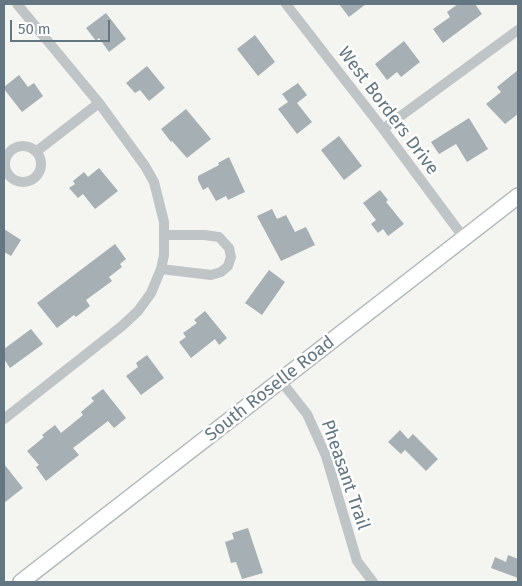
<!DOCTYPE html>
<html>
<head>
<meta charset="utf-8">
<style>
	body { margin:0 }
	#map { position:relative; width:522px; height:586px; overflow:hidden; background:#f4f4f0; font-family:"Fira Sans",sans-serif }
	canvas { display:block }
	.frame { position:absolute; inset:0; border:5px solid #637681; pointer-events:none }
	.scale { position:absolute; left:10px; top:20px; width:100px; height:22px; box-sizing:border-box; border:2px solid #637681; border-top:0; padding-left:6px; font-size:15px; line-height:18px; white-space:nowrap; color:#637681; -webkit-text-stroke:4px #fff; paint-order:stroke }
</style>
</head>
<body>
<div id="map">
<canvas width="522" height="586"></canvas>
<div class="frame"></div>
<div class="scale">50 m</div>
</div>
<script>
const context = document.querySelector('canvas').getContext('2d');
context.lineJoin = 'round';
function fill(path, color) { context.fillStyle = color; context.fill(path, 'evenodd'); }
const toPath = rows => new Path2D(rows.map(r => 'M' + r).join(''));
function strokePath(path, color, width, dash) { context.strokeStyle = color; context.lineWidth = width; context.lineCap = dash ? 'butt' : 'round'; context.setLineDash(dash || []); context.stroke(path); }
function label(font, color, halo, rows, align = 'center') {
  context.font = font + ' "Fira Sans",sans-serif'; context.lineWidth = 5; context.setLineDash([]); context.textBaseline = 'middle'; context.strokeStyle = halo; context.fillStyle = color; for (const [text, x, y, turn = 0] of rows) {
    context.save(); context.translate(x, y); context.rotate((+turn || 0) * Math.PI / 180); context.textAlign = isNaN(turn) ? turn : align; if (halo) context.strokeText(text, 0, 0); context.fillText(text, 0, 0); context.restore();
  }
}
fill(toPath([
	[339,4,366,4,349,17],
	[458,4,475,4,482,14,443,43,433,29,450,17,447,12],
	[106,13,126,39,109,52,99,38,96,41,86,28],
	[255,35,275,62,258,76,237,49],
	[404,41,420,62,401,77,397,72,387,80,375,64],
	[147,66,165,88,149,101,140,90,135,93,126,83],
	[518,70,518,114,505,124,486,104,501,92,497,87],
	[19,75,28,87,34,83,43,96,22,112,4,89,4,87],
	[298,83,307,95,297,103,312,122,297,134,278,109,288,102,282,94],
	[186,109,211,139,187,158,172,141,171,142,161,129],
	[469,118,488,149,467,162,456,144,439,154,431,142],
	[339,136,362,166,344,180,321,150],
	[229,157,245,192,228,200,226,196,216,201,208,187,203,190,198,180,198,176,219,165,218,163],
	[99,168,118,191,95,209,83,194,78,198,69,188,75,184,73,181,84,172,88,177],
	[380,190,388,200,386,202,404,224,388,236,383,229,378,233,371,224,376,220,363,203],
	[272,209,277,219,286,215,295,232,306,227,315,245,281,261,257,216],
	[4,229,21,240,11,256,4,252],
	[115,244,126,259,120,264,122,267,109,277,112,281,86,300,90,306,76,317,74,315,57,328,37,303],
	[269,270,285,282,262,315,245,303],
	[205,311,227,338,219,345,215,339,191,358,179,342,186,337,183,333,197,323,194,320],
	[31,329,43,344,10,368,4,359,4,349],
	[147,355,164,378,141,395,126,376,138,367,136,363],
	[103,389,126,418,114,428,108,421,73,448,79,455,46,481,36,467,39,465,27,451,44,437,42,435,55,425,61,433,83,415,81,412,94,401,91,398],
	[400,430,408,439,413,434,438,459,426,471,405,450,401,454,388,442],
	[4,464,23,488,4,503],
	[248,528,263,573,242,579,236,562,231,563,225,542,234,539,232,533],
	[508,555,518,559,518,578,491,568,495,557,506,562]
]), '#a6afb3');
const secondary = toPath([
	[21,582,518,196]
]);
strokePath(secondary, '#b1b7bb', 18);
strokePath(toPath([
	[286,4,383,129,464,238],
	[383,129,518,30],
	'5 164a18 18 0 1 1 36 0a18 18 0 1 1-36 0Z',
	[37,151,99,103],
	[161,269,211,275,221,272,228,266,231,257,229,248,219,237,204,235,164,235],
	[281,381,307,414,326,456,357,561,373,582],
	[4,419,122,326,138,311,151,293,161,269,164,255,164,222,154,182,145,166,99,103,17,4]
]), '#bfc4c6', 10);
strokePath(secondary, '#fff', 15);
label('18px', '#637681', '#fff', [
	["West Borders Drive",388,111,53],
	["South Roselle Road",270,389,-38],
	["Pheasant Trail",345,475,71]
]);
</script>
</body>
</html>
